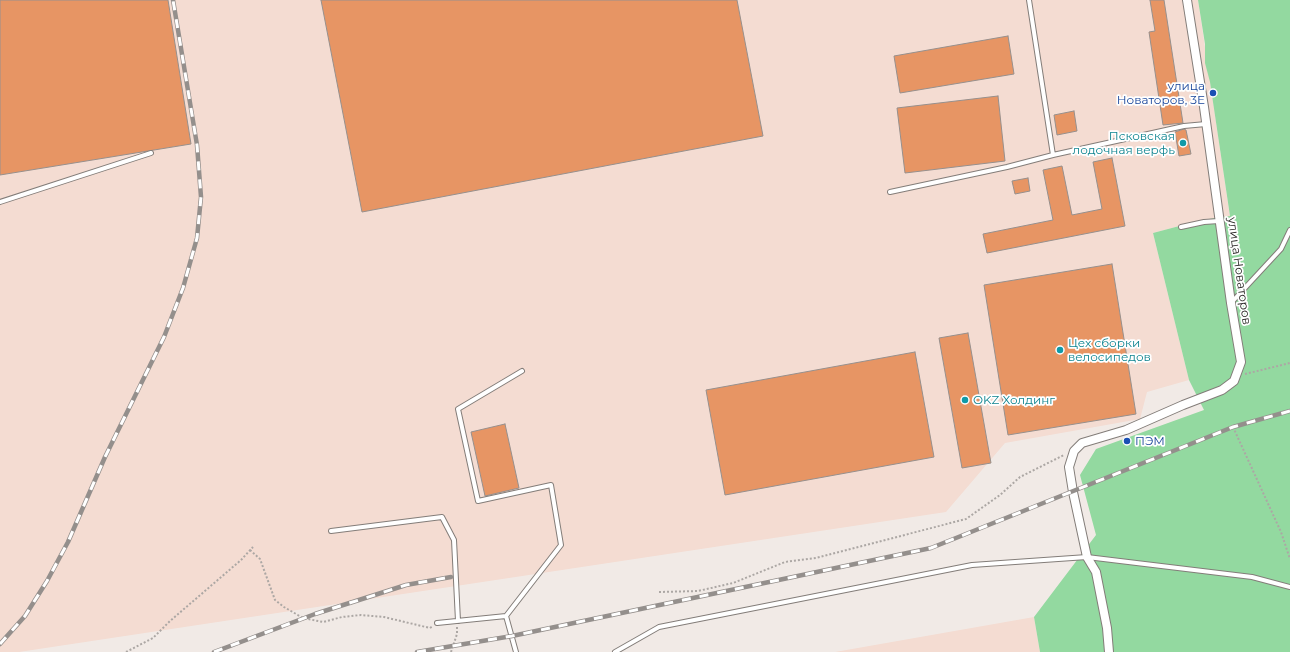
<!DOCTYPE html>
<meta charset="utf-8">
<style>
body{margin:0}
canvas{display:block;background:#f1eae6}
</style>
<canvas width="1290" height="652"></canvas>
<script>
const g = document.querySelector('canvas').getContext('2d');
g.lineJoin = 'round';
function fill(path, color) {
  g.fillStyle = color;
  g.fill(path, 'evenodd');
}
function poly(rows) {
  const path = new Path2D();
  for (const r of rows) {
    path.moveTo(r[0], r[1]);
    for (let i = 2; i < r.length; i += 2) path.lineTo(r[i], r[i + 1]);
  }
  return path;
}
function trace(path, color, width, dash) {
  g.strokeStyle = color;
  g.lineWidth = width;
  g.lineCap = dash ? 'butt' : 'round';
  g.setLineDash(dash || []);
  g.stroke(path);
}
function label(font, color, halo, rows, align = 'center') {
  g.font = font + ' Montserrat,sans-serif';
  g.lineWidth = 3.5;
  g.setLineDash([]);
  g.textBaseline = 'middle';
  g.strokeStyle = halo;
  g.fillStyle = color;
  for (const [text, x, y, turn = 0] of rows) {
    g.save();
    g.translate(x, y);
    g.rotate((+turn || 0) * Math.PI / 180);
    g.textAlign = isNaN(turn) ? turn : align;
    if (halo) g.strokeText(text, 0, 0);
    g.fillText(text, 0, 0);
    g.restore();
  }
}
const industrial = poly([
 [0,0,1198,0,1230,217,1202,220,1153,233,1189,380,1147,392,1140,419,1005,443,946,512,19,652,0,652],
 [1034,617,1040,652,835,652]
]);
const green = poly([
 [1198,0,1290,0,1290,652,1040,652,1034,617,1096,535,1080,475,1096,449,1204,410,1189,380,1153,233,1202,220,1230,216,1210,82,1205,63,1205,44]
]);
const building = poly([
 [0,0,168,0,191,144,0,175,0,0],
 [321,0,737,0,763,136,362,212,321,0],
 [1150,0,1164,0,1183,123,1163,125,1149,32,1155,31,1150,0],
 [1008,36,1014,74,900,93,894,56,1008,36],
 [998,96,1005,161,905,173,897,108,998,96],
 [1074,111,1077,131,1057,135,1054,115,1074,111],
 [1184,129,1186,130,1191,154,1179,156,1175,132,1184,129],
 [1112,158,1125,226,987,253,983,234,1053,220,1043,170,1062,166,1072,215,1102,209,1093,162,1112,158],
 [1028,178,1030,191,1015,194,1012,181,1028,178],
 [1112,264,1136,414,1008,435,984,285,1112,264],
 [968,333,991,463,962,468,939,338,968,333],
 [915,352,934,457,725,495,706,390,915,352],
 [505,424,519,488,485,496,471,432,505,424]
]);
const path = poly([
 [1245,374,1290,363],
 [1233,427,1281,532,1290,559],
 [250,550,260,559,275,600,284,607,303,618,323,622,342,617,361,615,384,617,430,628,433,626],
 [659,592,698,591,733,583,785,562,816,558,966,519,1000,495,1020,477,1064,455],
 [126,652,153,638,170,621,241,560,253,547],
 [451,652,457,634,457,626]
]);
const lane = poly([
 [1029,0,1053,155],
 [890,192,1007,167,1053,155,1184,126,1206,124],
 [0,202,151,153],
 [1181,227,1204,222,1219,221],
 [1231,303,1281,249,1290,230],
 [331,531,442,517,454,540,458,621],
 [506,616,561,545,551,485,478,501,458,409,522,371],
 [437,623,506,616,516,652],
 [615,652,659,627,972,565,1087,557,1252,577,1290,587]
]);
const street = poly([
 [1109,652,1107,628,1096,572,1087,557,1073,492,1069,467,1074,451,1082,443,1126,430,1183,405,1222,390,1234,381,1241,362,1231,303,1204,107,1187,0]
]);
const rail = poly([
 [0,644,25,616,47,581,68,542,105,457,164,337,183,288,197,238,201,197,197,145,173,0],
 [214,652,315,614,406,585,451,577],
 [417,652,512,636,931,548,1233,427,1290,411]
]);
const markers = [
 [1213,93,4,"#1a4fb4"],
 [1183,143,4,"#0f9aa8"],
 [1060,350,4,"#0f9aa8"],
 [965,400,4,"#0f9aa8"],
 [1127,441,4,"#1a4fb4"]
];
const transitNames = [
 ["улица",1205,86],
 ["Новаторов, 3Е",1205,100],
 ["ПЭМ",1135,441,"left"]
];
const cultureNames = [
 ["Псковская",1175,136,"right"],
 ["лодочная верфь",1175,150,"right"],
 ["Цех сборки",1068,343],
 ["велосипедов",1068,357],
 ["OKZ Холдинг",973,400]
];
const streetNames = [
 ["улица Новаторов",1239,271,82]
];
fill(industrial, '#f4dcd2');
fill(green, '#93d9a0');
fill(building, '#e79564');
trace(building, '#97908d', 1);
trace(lane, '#837d79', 6);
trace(street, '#837d79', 10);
trace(path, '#aca7a4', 2, [2, 2]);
trace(lane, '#fff', 4);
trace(street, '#fff', 8);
trace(rail, '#948f8c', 4.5);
trace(rail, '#fff', 3, [9]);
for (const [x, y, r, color] of markers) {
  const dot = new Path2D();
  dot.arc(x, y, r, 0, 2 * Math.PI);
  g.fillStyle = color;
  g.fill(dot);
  trace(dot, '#fff', 1.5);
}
label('12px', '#164399', '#fff', transitNames, 'right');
label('12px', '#0d838f', '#fff', cultureNames, 'left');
label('12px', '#272523', '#fff', streetNames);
</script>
